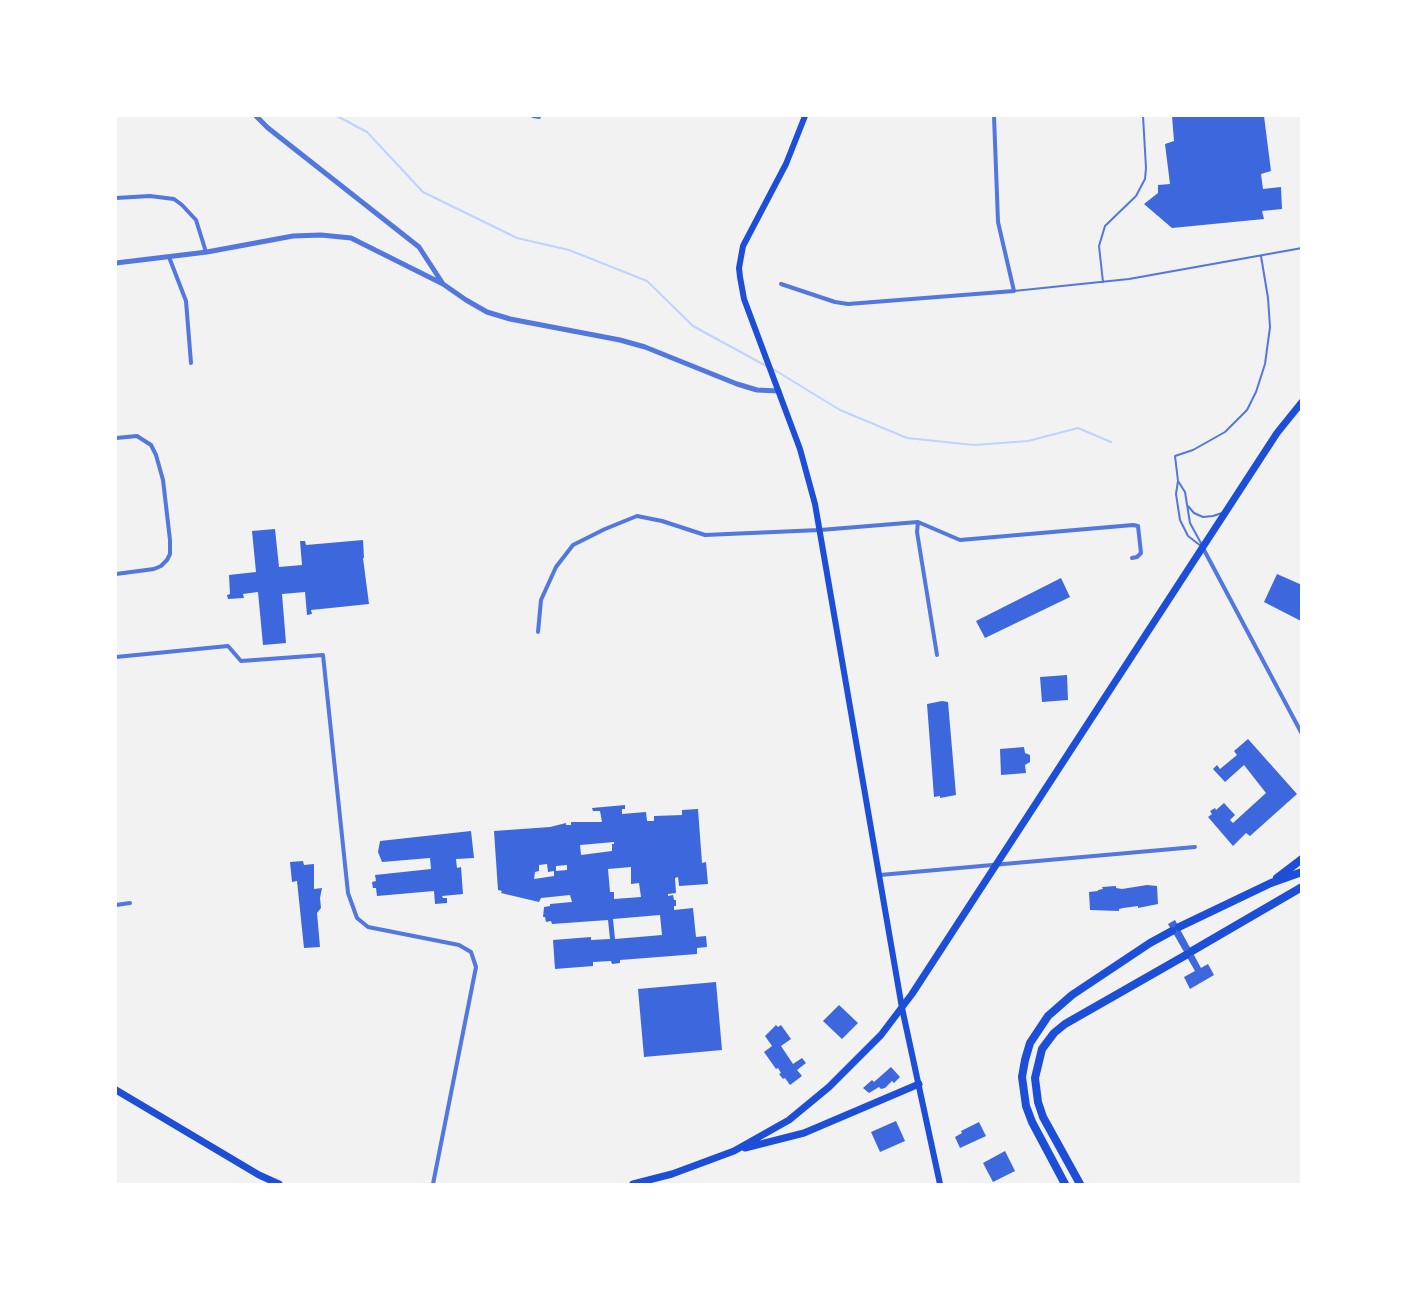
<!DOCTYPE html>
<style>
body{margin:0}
#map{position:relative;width:1417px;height:1300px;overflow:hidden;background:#f2f2f2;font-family:Georgia,serif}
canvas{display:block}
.frame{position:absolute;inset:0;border:117px solid #fff;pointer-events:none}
</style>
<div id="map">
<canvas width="1417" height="1300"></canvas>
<div class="frame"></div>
</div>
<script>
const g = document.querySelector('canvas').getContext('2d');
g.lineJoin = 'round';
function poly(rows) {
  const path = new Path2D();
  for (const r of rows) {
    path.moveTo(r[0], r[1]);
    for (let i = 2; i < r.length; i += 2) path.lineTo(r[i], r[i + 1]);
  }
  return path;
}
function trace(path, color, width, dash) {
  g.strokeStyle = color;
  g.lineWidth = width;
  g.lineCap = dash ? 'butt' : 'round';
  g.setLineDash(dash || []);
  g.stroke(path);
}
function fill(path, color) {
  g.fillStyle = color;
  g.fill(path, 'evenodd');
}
const stream = poly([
 [337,116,367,132,423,192,517,238,569,250,647,281,693,326,768,367],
 [773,369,840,410,907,438,974,445,1028,441,1078,428,1111,442]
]);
const building = poly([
 [1172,116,1264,116,1271,171,1261,174,1263,189,1281,187,1282,209,1262,211,1264,219,1172,228,1144,204,1158,193,1158,185,1170,184,1165,144,1174,141],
 [275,529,279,567,302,565,300,541,305,541,306,545,363,540,364,558,363,558,369,604,311,610,312,614,307,615,305,592,282,594,286,643,263,645,258,592,243,594,244,598,228,599,227,595,230,594,229,575,256,572,252,531],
 [1277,574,1302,585,1302,620,1299,620,1264,602],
 [1061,578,1070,597,985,638,976,621],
 [1067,675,1068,700,1042,702,1040,677],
 [942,701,948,702,956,795,940,798,940,796,934,797,927,704],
 [1248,739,1297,794,1250,836,1246,833,1233,846,1208,817,1212,814,1210,811,1215,808,1216,810,1224,803,1235,815,1230,820,1233,823,1266,793,1244,765,1225,782,1213,769,1217,765,1220,769,1237,755,1234,751],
 [1024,747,1025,753,1030,755,1030,762,1025,765,1026,773,1001,775,1000,749],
 [625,805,625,809,622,809,622,814,646,812,647,821,654,821,654,816,682,815,682,810,698,809,702,863,706,862,708,884,679,886,678,877,675,878,676,893,668,894,668,896,673,895,674,900,676,900,676,906,674,906,674,910,693,908,696,937,706,936,707,947,697,948,697,954,620,960,620,963,612,964,611,961,593,962,593,966,555,969,553,940,591,937,591,940,610,939,608,920,552,924,551,921,546,922,545,917,543,917,544,907,550,906,550,904,572,902,570,895,541,898,539,902,501,893,502,891,498,890,494,831,550,827,566,823,566,825,571,825,571,822,602,822,600,811,593,811,592,808],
 [614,842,614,844,612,844,612,851,581,855,580,845],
 [547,864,548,872,554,871,554,876,534,879,535,872,539,871,539,865],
 [567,865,567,870,556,871,556,866],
 [631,867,631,884,639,883,641,897,614,899,614,892,610,892,608,869],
 [660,915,662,935,615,939,613,919],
 [471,831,474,858,456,859,457,868,461,867,463,894,442,896,443,898,447,898,447,903,435,904,434,891,377,896,376,888,373,888,372,882,376,881,375,875,431,869,430,858,382,862,378,852,380,841],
 [303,861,304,865,314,864,314,889,322,888,320,898,321,908,317,913,320,947,304,948,297,881,292,882,290,862],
 [1147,885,1157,886,1158,904,1138,908,1138,906,1123,908,1119,909,1119,911,1090,910,1089,892,1098,891,1098,890,1103,889,1102,887,1116,886,1116,888,1122,889],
 [1175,920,1201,968,1208,964,1214,975,1190,989,1184,977,1195,971,1168,924],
 [716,982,722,1050,644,1057,638,989],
 [839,1005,858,1023,842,1039,823,1021],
 [776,1025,778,1027,781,1025,791,1039,781,1046,793,1064,802,1058,806,1063,797,1070,802,1076,790,1085,785,1078,783,1079,779,1074,781,1073,778,1068,776,1069,764,1052,772,1046,765,1036],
 [891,1067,900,1077,894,1083,892,1081,885,1088,881,1089,879,1087,869,1093,863,1088,872,1080,874,1082],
 [896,1121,905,1141,880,1152,871,1132],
 [979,1122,986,1136,960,1148,955,1137,962,1133,961,1131],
 [1005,1151,1015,1171,993,1182,983,1163]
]);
const service = poly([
 [1103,282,1099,246,1105,226,1136,196,1145,179,1146,168,1143,116],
 [1014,291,1129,279,1302,248],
 [1178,481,1185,492,1190,523,1202,545],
 [1188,506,1194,513,1203,517,1213,516,1222,513],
 [1201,546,1188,536,1180,520,1176,494,1178,481,1175,456,1193,450,1225,432,1247,410,1256,392,1265,364,1270,327,1268,298,1261,256]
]);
const minor = poly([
 [533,116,539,117],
 [116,198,150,196,174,199,182,205,196,220,206,252],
 [169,257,186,301,191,363],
 [781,284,835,302,848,304,1014,291,998,222,994,116],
 [116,438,137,436,151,445,156,455,163,480,170,540,170,554,167,560,161,566,154,569,116,574],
 [918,522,917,532,937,655],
 [1203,548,1302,734],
 [538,632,541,600,556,567,573,545,605,529,637,516,662,521,705,535,820,530,918,522,960,540,1133,525,1138,526,1141,553,1137,557,1132,558],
 [116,657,228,646,241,661,323,655,348,893,357,918,368,927,459,945,471,952,476,967,433,1184],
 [880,875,1195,847],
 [116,905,130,903]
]);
const tertiary = poly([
 [256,116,268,128,419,247,443,284,466,300,487,312,510,319,620,340,645,347,737,384,757,390,779,391],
 [116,263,207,252,293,236,321,235,351,238,443,284]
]);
const secondary = poly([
 [805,116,786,164,743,246,739,268,740,277,744,299,800,449,815,504,902,1008,940,1184]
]);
const primary = poly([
 [116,1090,259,1175,279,1184],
 [745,1148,804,1133,919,1084],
 [633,1184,672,1174,734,1151,789,1120,829,1087,881,1035,912,994,1277,433,1302,402]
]);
const motorway = poly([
 [1277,878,1302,859],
 [1179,927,1271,883,1302,872],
 [1192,951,1302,887],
 [1065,1184,1032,1122,1026,1106,1022,1077,1025,1060,1030,1043,1048,1016,1072,995,1150,943,1172,931],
 [1080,1184,1043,1117,1038,1102,1035,1078,1042,1049,1054,1033,1065,1024,1186,955]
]);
trace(stream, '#bfd3fe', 2);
fill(building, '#3d67dc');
trace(service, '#5277de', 2);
trace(minor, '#5277de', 4);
trace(tertiary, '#5277de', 5);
trace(secondary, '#1d4ed8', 6);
trace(primary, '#1d4ed8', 7);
trace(motorway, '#1d4ed8', 8);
</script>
